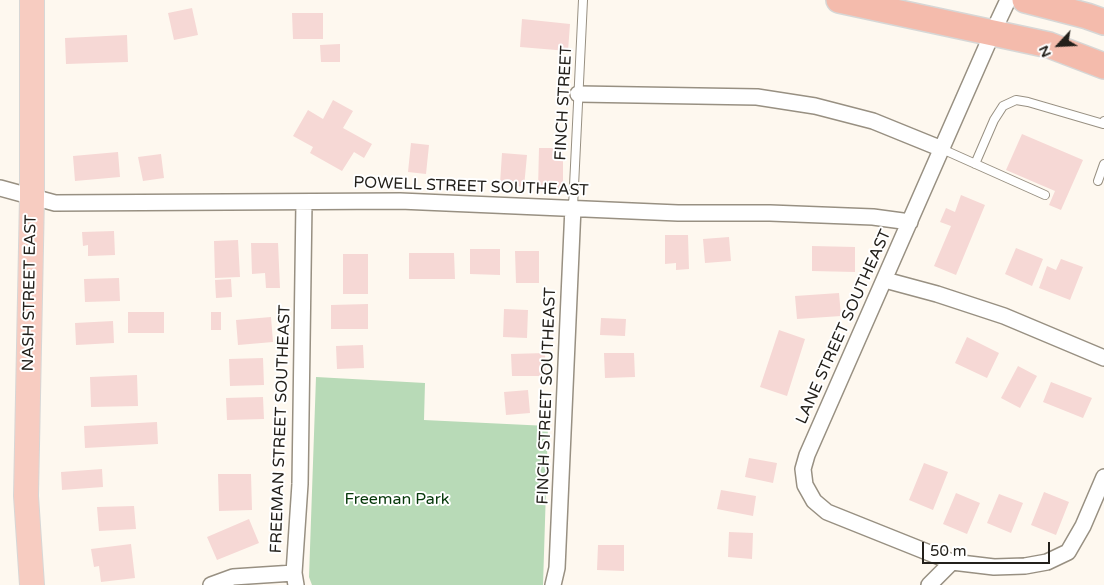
<!DOCTYPE html>
<style>
body{margin:0}
#map{position:relative;width:1104px;height:585px;overflow:hidden;background:#fef8ef;font-family:"Varela Round",sans-serif}
canvas{display:block}
.north{position:absolute;left:1034px;top:20px;width:50px;height:50px;-webkit-text-stroke:4px #fff;paint-order:stroke;rotate:245deg;font-size:14px;font-weight:700;line-height:20px;text-align:center;color:#23201b}
.north::after{content:'';display:block;margin:auto;width:18px;height:22px;background:#23201b;clip-path:polygon(50% 0,100% 100%,50% 72%,0 100%)}
.scale{position:absolute;left:922px;top:542px;width:128px;height:22px;box-sizing:border-box;border:2px solid #23201b;border-top:0;padding-left:6px;font-size:15px;line-height:18px;white-space:nowrap;color:#23201b;-webkit-text-stroke:4px #fff;paint-order:stroke}
</style>
<div id="map">
<canvas width="1104" height="585"></canvas>
<div class="north">N</div>
<div class="scale">50 m</div>
</div>
<script>
const g = document.querySelector('canvas').getContext('2d');
g.lineJoin = 'round';
function fill(path, color) {
  g.fillStyle = color;
  g.fill(path, 'evenodd');
}
function poly(rows) {
  const path = new Path2D();
  for (const r of rows) {
    path.moveTo(r[0], r[1]);
    for (let i = 2; i < r.length; i += 2) path.lineTo(r[i], r[i + 1]);
  }
  return path;
}
function trace(path, color, width, dash) {
  g.strokeStyle = color;
  g.lineWidth = width;
  g.lineCap = dash ? 'butt' : 'round';
  g.setLineDash(dash || []);
  g.stroke(path);
}
function label(font, color, halo, rows, align = 'center') {
  g.font = font + ' "Varela Round",sans-serif';
  g.lineWidth = 4;
  g.setLineDash([]);
  g.textBaseline = 'middle';
  g.strokeStyle = halo;
  g.fillStyle = color;
  for (const [text, x, y, turn = 0] of rows) {
    g.save();
    g.translate(x, y);
    g.rotate((+turn || 0) * Math.PI / 180);
    g.textAlign = isNaN(turn) ? turn : align;
    if (halo) g.strokeText(text, 0, 0);
    g.fillText(text, 0, 0);
    g.restore();
  }
}
const green = poly([
 [316,377,425,383,424,420,548,426,543,585,312,585,309,577]
]);
const building = poly([
 [192,8,198,35,174,40,168,13],
 [292,13,323,13,323,39,293,39],
 [522,19,570,24,568,51,520,47],
 [127,35,128,62,66,64,65,38],
 [340,44,340,62,321,62,320,45],
 [333,100,353,111,343,128,372,144,364,158,354,152,342,171,310,153,313,147,293,136,308,110,323,119],
 [1022,134,1083,160,1061,210,1049,205,1055,191,1006,170],
 [411,143,429,145,426,174,408,172],
 [539,148,563,148,563,189,538,189],
 [118,152,120,177,75,181,73,156],
 [502,153,527,155,524,187,500,184],
 [161,154,164,178,143,181,138,157],
 [961,195,985,205,956,275,934,266,951,226,940,222,946,208,955,212],
 [114,231,115,255,88,256,88,245,83,246,82,232],
 [665,235,688,235,689,269,676,270,676,263,665,264],
 [729,237,731,261,705,263,703,239],
 [238,240,240,277,215,278,214,241],
 [251,243,278,243,280,288,266,288,265,273,252,274],
 [812,246,855,247,855,272,812,271],
 [1016,248,1043,259,1032,286,1005,274],
 [470,249,500,249,500,275,470,274],
 [515,251,539,251,539,283,516,283],
 [409,253,454,253,455,279,409,279],
 [343,254,368,254,368,294,343,294],
 [1061,259,1083,267,1070,300,1039,288,1047,266,1056,270],
 [119,278,120,301,85,302,84,279],
 [231,279,232,297,216,298,215,280],
 [839,293,841,316,797,319,795,296],
 [368,304,368,329,331,329,331,305],
 [504,309,528,310,527,338,503,337],
 [128,312,164,312,164,333,128,333],
 [211,312,221,312,221,330,211,330],
 [271,317,273,342,238,345,236,320],
 [601,318,626,319,625,336,600,335],
 [113,321,114,343,76,345,75,323],
 [779,330,805,339,787,396,760,387],
 [967,337,999,353,987,378,955,363],
 [363,345,364,368,337,369,336,346],
 [545,353,546,376,512,376,511,354],
 [604,353,634,353,635,377,605,378],
 [263,358,264,385,230,386,229,359],
 [1018,366,1037,376,1020,408,1001,398],
 [137,375,138,406,91,407,90,377],
 [1051,382,1092,398,1083,418,1043,402],
 [528,390,530,413,506,415,504,392],
 [263,397,264,419,227,420,226,398],
 [157,422,158,444,85,448,84,426],
 [749,458,777,463,773,483,745,477],
 [924,463,948,472,933,510,909,500],
 [102,469,103,487,62,490,61,472],
 [218,474,251,474,252,510,219,511],
 [721,490,756,496,753,516,717,509],
 [1044,492,1069,502,1056,535,1031,525],
 [956,493,980,503,967,534,943,524],
 [999,494,1023,503,1011,533,987,523],
 [134,506,136,529,99,531,97,507],
 [249,519,259,543,217,560,207,537],
 [729,532,753,533,752,559,728,557],
 [131,544,135,578,101,582,99,566,94,567,91,549],
 [598,545,624,545,624,571,597,570]
]);
const service = poly([
 [942,149,1045,195],
 [975,164,994,120,1003,106,1016,100,1028,102,1103,124,1104,121],
 [1098,181,1104,164],
 [573,207,583,0]
]);
const minor = poly([
 [1008,0,992,34,807,455,803,469,805,485,814,501,827,512,952,562,994,567,1025,566,1047,562,1068,552,1083,526,1104,477],
 [578,94,757,97,815,106,873,121,942,149],
 [0,188,55,203,400,201,678,213,770,213,873,217,910,222],
 [885,280,937,294,1004,316,1104,358],
 [211,585,233,577,294,573],
 [296,585,294,573,300,484,304,202],
 [553,585,557,568,573,207],
 [929,585,952,562]
]);
const primary = poly([
 [32,0,32,197,26,496,32,585]
]);
const trunk = poly([
 [839,0,1049,45,1104,66],
 [1025,0,1087,16,1104,22]
]);
const streetNames = [
 ["FINCH STREET",564,103,-87],
 ["POWELL STREET SOUTHEAST",471,187,2],
 ["NASH STREET EAST",30,293,-89],
 ["LANE STREET SOUTHEAST",844,327,-66],
 ["FINCH STREET SOUTHEAST",547,396,-88],
 ["FREEMAN STREET SOUTHEAST",281,429,-88]
];
const parkNames = [
 ["Freeman Park",397,500]
];
fill(green, '#b8dab7');
fill(building, '#f6d8d5');
trace(service, '#989082', 10);
trace(minor, '#989082', 18);
trace(primary, '#d7d7d6', 26);
trace(trunk, '#d7d7d6', 28);
trace(service, '#fff', 8);
trace(minor, '#fff', 15);
trace(primary, '#f7ccc1', 24);
trace(trunk, '#f4bbac', 25);
label('16px', '#23201b', '#fff', streetNames);
label('16px', '#06380a', '#fff', parkNames);
</script>
